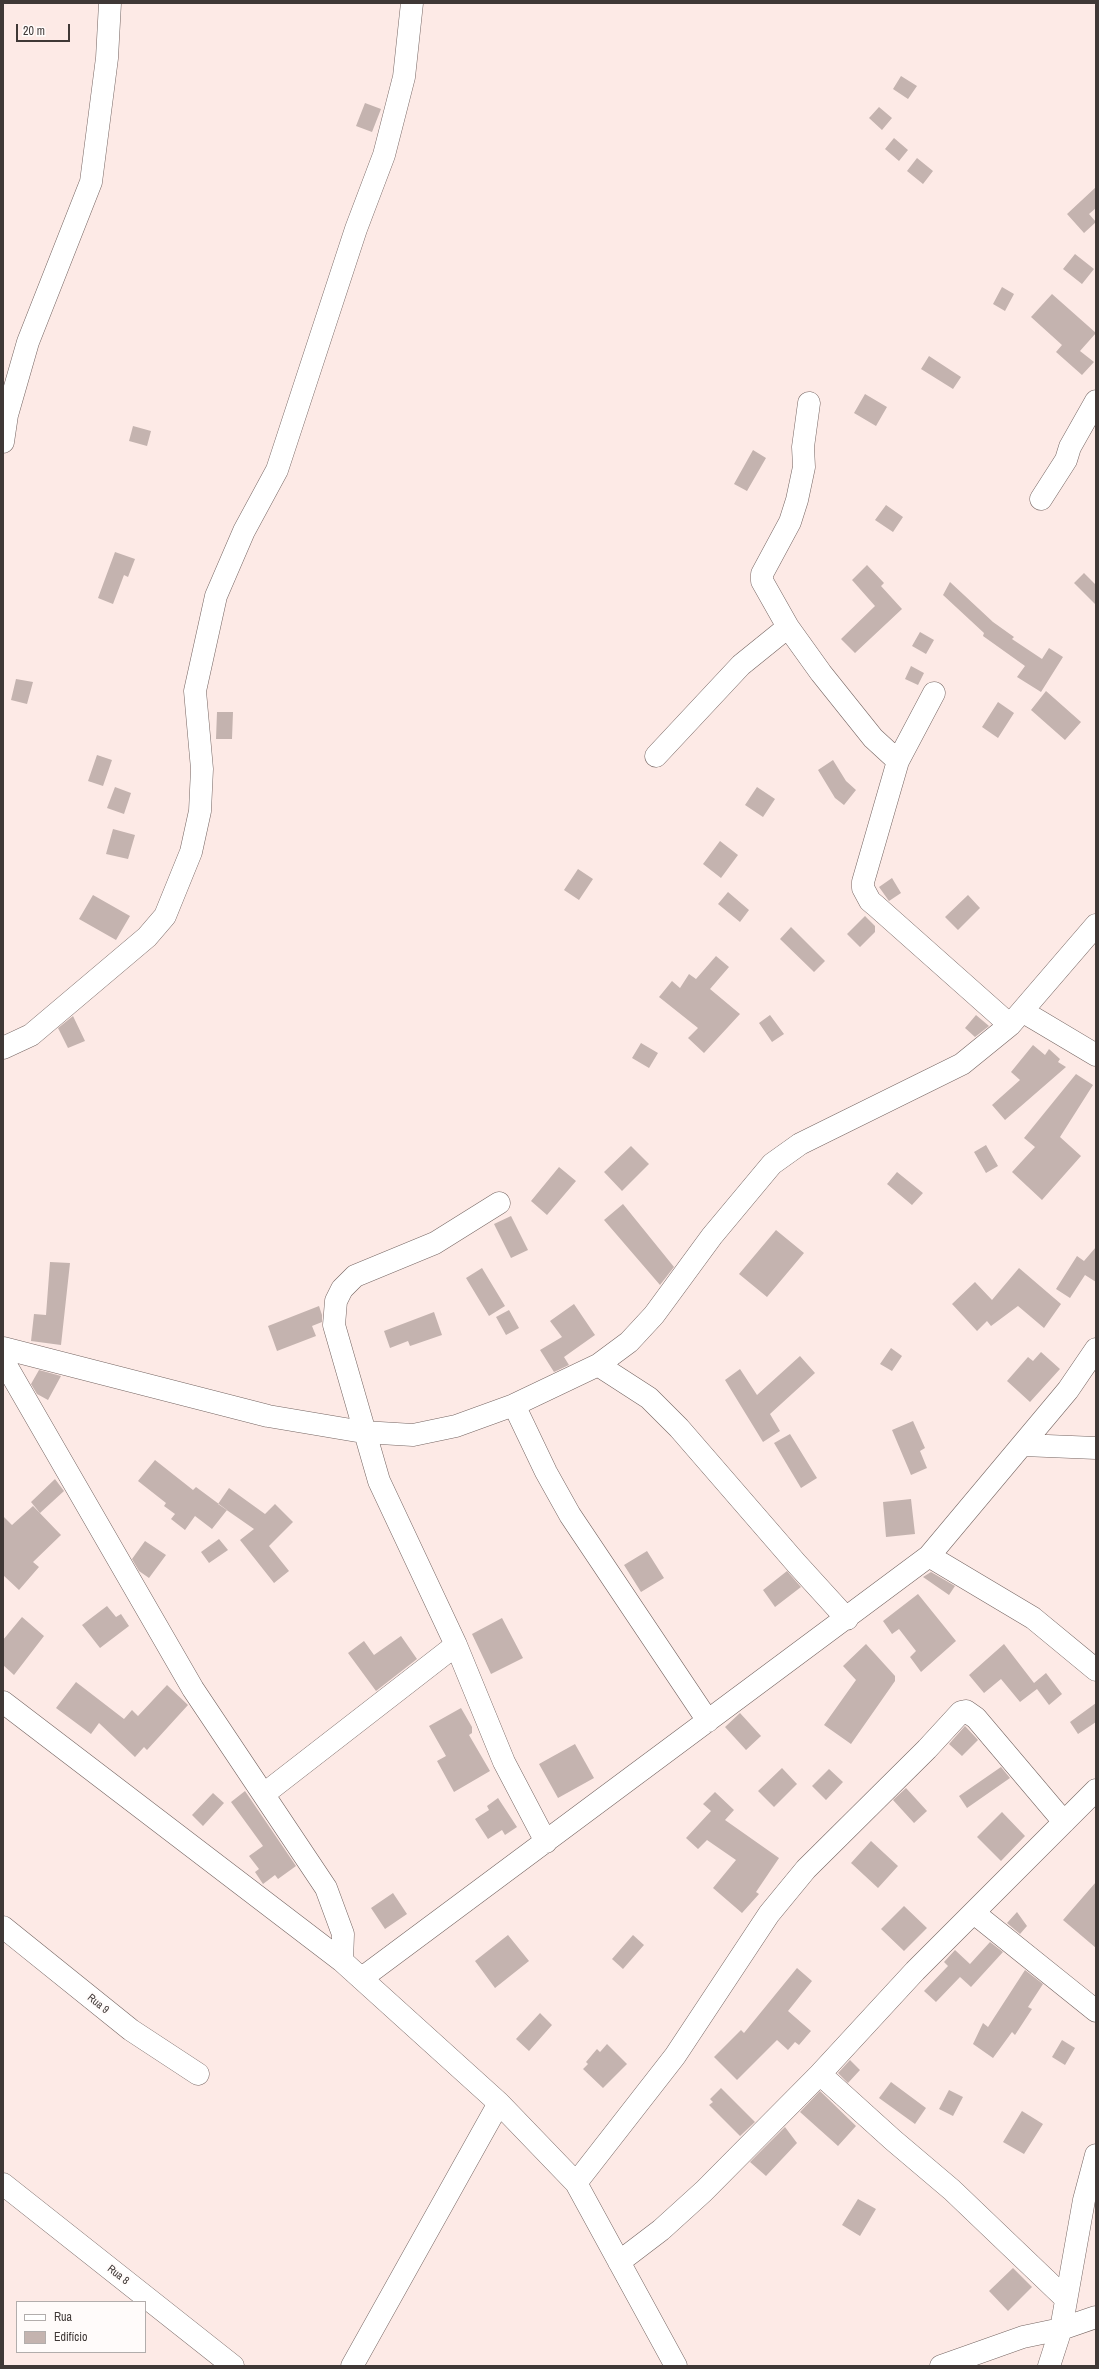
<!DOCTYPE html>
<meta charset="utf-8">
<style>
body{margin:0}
#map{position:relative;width:1099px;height:2369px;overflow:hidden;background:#fdeae6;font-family:"Archivo Narrow",sans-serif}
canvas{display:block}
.frame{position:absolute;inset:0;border:4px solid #3f3836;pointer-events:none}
.legend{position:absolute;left:16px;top:2301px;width:130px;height:52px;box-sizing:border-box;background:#fffbfa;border:1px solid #b2adac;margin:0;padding:5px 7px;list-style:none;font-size:12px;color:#3f3836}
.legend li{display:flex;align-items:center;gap:8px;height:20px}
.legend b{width:20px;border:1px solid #b2adac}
.scale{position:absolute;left:16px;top:24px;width:54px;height:18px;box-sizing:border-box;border:2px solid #3f3836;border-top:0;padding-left:5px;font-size:12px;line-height:14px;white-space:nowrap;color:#3f3836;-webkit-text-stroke:3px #fffbfa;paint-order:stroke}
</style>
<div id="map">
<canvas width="1099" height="2369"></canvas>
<div class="frame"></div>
<ul class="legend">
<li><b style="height:5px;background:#fff"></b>Rua</li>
<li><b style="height:11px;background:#c4b3af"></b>Edifício</li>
</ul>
<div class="scale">20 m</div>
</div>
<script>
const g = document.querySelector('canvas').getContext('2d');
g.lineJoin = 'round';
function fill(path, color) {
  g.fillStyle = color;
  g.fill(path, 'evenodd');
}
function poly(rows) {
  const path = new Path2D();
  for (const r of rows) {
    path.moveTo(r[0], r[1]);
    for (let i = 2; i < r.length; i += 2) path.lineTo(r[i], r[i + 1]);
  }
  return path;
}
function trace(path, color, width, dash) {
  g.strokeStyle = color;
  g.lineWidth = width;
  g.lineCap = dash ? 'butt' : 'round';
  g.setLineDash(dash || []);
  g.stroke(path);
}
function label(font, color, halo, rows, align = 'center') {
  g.font = font + ' "Archivo Narrow",sans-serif';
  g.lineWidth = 3.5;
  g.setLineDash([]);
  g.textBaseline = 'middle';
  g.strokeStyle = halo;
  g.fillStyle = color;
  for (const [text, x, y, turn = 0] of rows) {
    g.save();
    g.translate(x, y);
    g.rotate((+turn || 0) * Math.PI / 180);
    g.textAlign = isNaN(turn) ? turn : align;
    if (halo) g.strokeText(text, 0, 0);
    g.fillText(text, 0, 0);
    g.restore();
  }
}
const building = poly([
 [901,76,917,86,908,99,893,89],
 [365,103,381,109,372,132,356,126],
 [879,107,892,118,882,130,869,118],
 [894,138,908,150,899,161,885,149],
 [917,158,933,171,923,184,907,171],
 [1096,187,1096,208,1089,214,1096,222,1084,233,1067,214],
 [1075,254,1094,269,1082,284,1063,269],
 [1002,287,1014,294,1005,311,993,304],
 [1052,294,1096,333,1080,351,1094,362,1082,375,1056,352,1062,345,1031,317],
 [929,356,961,377,953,389,921,369],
 [865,394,887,407,876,426,854,413],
 [133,426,151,431,147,446,129,441],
 [753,450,766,458,747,491,734,484],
 [886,505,903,517,893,532,875,520],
 [115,552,135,559,128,577,124,575,113,604,98,598],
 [867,565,884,583,881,586,902,609,855,653,841,639,875,606,852,580],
 [1084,573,1096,585,1096,605,1074,583],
 [950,582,993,622,1014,637,1012,639,1042,659,1049,648,1063,657,1041,692,1017,677,1025,666,983,636,984,633,943,595],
 [920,632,934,640,926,654,912,646],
 [911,666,924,673,918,685,905,679],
 [16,679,33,682,27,704,11,700],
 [1046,691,1081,722,1065,740,1031,710],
 [998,702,1014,713,998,738,982,727],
 [217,712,233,712,232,739,216,739],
 [97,755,112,760,103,786,88,781],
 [833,760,846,781,856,790,844,805,835,798,818,770],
 [115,787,131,793,124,814,107,808],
 [757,787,775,799,763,817,745,805],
 [113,829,135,835,128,859,106,854],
 [720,841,738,855,721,878,703,864],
 [578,869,593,879,579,900,564,890],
 [892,878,901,893,889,901,879,887],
 [728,892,749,910,740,922,718,904],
 [93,895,130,916,116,940,79,919],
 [968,895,980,908,958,930,945,917],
 [865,916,875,926,875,932,860,947,847,934],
 [791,927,825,961,814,972,780,939],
 [716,956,729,967,710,989,740,1014,704,1053,688,1038,698,1028,659,997,672,981,680,988,689,974,696,979],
 [770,1015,784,1034,772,1042,759,1023],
 [976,1015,989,1026,975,1037,965,1028],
 [73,1016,85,1041,68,1048,58,1028],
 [641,1043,658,1053,649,1068,632,1058],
 [1033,1045,1045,1055,1049,1049,1060,1059,1058,1062,1066,1067,1005,1120,992,1105,1020,1080,1011,1072],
 [1076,1074,1093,1085,1060,1137,1081,1156,1042,1200,1012,1172,1035,1147,1024,1138],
 [986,1145,998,1166,986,1173,974,1152],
 [631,1146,649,1164,622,1191,604,1172],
 [559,1167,576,1181,547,1215,531,1201],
 [897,1172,923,1193,912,1205,887,1184],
 [623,1204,674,1267,660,1285,604,1220],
 [511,1216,528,1250,511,1258,494,1224],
 [776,1230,804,1253,767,1297,739,1274],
 [1096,1247,1096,1282,1085,1275,1070,1298,1056,1289,1077,1256,1084,1261],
 [50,1262,70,1263,61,1345,31,1341,34,1314,46,1315],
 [482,1268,505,1306,489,1316,466,1278],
 [1019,1268,1061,1304,1044,1328,1018,1306,991,1326,987,1321,977,1331,952,1304,975,1282,992,1300],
 [574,1304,595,1335,564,1357,569,1365,554,1372,540,1350,562,1337,550,1321],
 [319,1306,322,1315,322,1322,312,1326,316,1336,277,1351,268,1326],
 [509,1310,519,1328,506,1335,496,1317],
 [434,1312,442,1335,410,1346,408,1341,390,1348,384,1331],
 [891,1348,902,1356,892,1371,880,1364],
 [1041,1352,1060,1369,1030,1402,1007,1381,1028,1357,1033,1361],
 [800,1356,815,1373,770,1414,780,1431,763,1442,725,1380,740,1369,757,1395],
 [39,1370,61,1376,48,1400,37,1394,31,1384],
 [913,1421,925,1448,920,1451,927,1468,911,1475,892,1430],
 [790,1434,817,1478,801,1488,774,1443],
 [155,1460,193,1490,196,1487,227,1510,212,1529,195,1516,185,1530,171,1519,175,1514,164,1506,166,1503,138,1481],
 [55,1479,64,1491,40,1513,31,1502],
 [229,1488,265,1514,275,1504,293,1522,269,1546,289,1571,274,1583,240,1540,254,1529,218,1504],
 [911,1499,915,1534,886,1537,883,1502],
 [33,1506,61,1535,33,1562,39,1567,19,1590,3,1575,3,1516,12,1525],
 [219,1539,228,1550,209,1563,201,1552],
 [145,1541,166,1555,149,1578,139,1571,132,1559],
 [647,1551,664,1578,641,1592,624,1565],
 [787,1571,801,1587,775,1607,763,1590],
 [931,1572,955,1586,949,1595,923,1577],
 [918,1594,956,1641,921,1672,910,1657,916,1651,899,1629,892,1634,883,1621],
 [107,1606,116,1617,121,1614,129,1626,100,1648,82,1625],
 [22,1617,44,1636,14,1675,3,1665,3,1640],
 [502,1618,523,1658,491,1674,472,1634],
 [401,1636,417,1659,376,1691,348,1653,364,1641,374,1655],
 [866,1644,895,1676,895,1681,851,1744,824,1725,856,1680,843,1666],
 [1004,1644,1034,1683,1046,1673,1062,1694,1049,1705,1037,1689,1020,1702,1001,1679,984,1693,969,1675],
 [76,1682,124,1719,132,1710,138,1716,167,1685,188,1705,147,1750,144,1747,135,1757,99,1723,91,1734,56,1708],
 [1096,1703,1096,1722,1078,1734,1070,1722],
 [461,1708,472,1727,472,1733,469,1735,490,1771,454,1792,437,1761,446,1756,429,1726],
 [740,1713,761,1736,746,1750,725,1727],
 [965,1726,978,1740,962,1756,949,1744],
 [575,1744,594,1778,558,1798,539,1764],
 [1001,1767,1010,1778,967,1808,959,1796],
 [782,1768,797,1784,774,1807,758,1791],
 [829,1769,843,1782,826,1800,812,1786],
 [906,1788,927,1811,914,1823,893,1800],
 [245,1791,296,1866,278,1879,275,1875,263,1884,255,1872,259,1869,249,1856,263,1846,231,1802],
 [715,1792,734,1810,725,1820,779,1858,756,1892,759,1894,742,1913,713,1888,736,1860,707,1840,698,1849,686,1838,711,1811,703,1804],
 [213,1793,224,1803,203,1826,192,1815],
 [498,1798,517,1827,505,1835,502,1830,488,1839,475,1819,489,1810,487,1806],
 [1002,1812,1025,1836,1001,1861,977,1837],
 [871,1841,898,1866,878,1888,851,1863],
 [1096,1882,1096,1948,1063,1920],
 [393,1893,407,1914,385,1929,371,1908],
 [904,1906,927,1928,904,1951,881,1929],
 [1017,1912,1027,1926,1020,1934,1007,1923],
 [508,1935,529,1961,495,1988,475,1961],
 [633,1935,644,1945,623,1969,612,1959],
 [990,1942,1003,1952,971,1987,960,1977,936,2002,924,1991,948,1966,944,1962,955,1950,970,1964],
 [797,1968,812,1981,788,2011,811,2031,799,2045,795,2042,788,2050,777,2040,737,2080,714,2057,741,2030,744,2033],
 [1025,1970,1043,1984,1028,2007,1032,2009,1015,2035,1012,2032,993,2058,973,2044,983,2023,988,2027],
 [540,2013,552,2025,529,2051,516,2039],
 [1062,2040,1075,2048,1065,2065,1052,2057],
 [607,2044,627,2064,603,2088,583,2069,588,2064,586,2062,597,2049,600,2052],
 [850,2060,860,2070,848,2083,838,2073],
 [891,2082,926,2108,915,2124,879,2098],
 [721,2088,755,2122,740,2136,709,2105,713,2102,710,2099],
 [949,2090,963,2097,953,2116,939,2109],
 [820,2091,856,2126,838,2146,800,2112],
 [1022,2111,1043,2124,1024,2154,1003,2142],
 [785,2127,797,2143,766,2176,750,2162],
 [858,2199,876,2209,860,2236,842,2225],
 [1013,2268,1032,2287,1008,2311,989,2291]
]);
const minor = poly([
 [809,403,803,447,804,467,797,500,790,522,762,574,762,581,788,627,821,673,873,738,898,761],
 [3,442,7,415,28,342,91,182,107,58,110,3],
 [1041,499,1066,460,1070,447,1096,401],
 [934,693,898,761,863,882,863,888,870,901,876,906,1010,1025],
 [656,756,741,665,788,627],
 [1022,1011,1096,1055],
 [3,1048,31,1035,147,937,165,916,191,852,200,811,202,769,195,691,216,596,244,531,277,470,356,229,384,155,404,77,412,3],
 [499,1203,435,1243,355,1276,342,1289,336,1301,334,1325,379,1481,456,1645,504,1762,546,1842],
 [3,1348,268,1416,363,1432,413,1435,456,1426,514,1405,598,1365,629,1342,654,1315,712,1236,772,1164,800,1144,962,1064,1010,1025,1096,925],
 [3,1360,193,1689,326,1888,343,1934,342,1961],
 [598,1365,649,1398,679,1428,796,1563,847,1619],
 [514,1405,546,1472,570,1515,708,1721],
 [1023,1445,1096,1448],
 [929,1556,1033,1618,1096,1670],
 [3,1702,342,1961,499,2103,576,2183,676,2366],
 [264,1794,456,1645],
 [974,1913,1096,2011],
 [3,1927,131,2030,198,2074],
 [362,1978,929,1556,1068,1390,1096,1349],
 [820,2074,893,2140,952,2190,1066,2299],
 [576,2183,675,2056,769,1914,806,1869,927,1749,961,1712,966,1711,976,1718,1064,1822],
 [3,2184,233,2366],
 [619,2262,661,2230,704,2191,820,2074,915,1971,1096,1790],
 [352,2366,499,2103],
 [941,2366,1023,2337,1061,2329,1096,2317],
 [1049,2366,1061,2329,1084,2200,1096,2155]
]);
const streetNames = [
 ["Rua 9",98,2004,39],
 ["Rua 8",118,2275,38]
];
fill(building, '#c4b3af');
trace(minor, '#756562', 23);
trace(minor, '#fff', 22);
label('11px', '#3f3836', '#fffbfa', streetNames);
</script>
